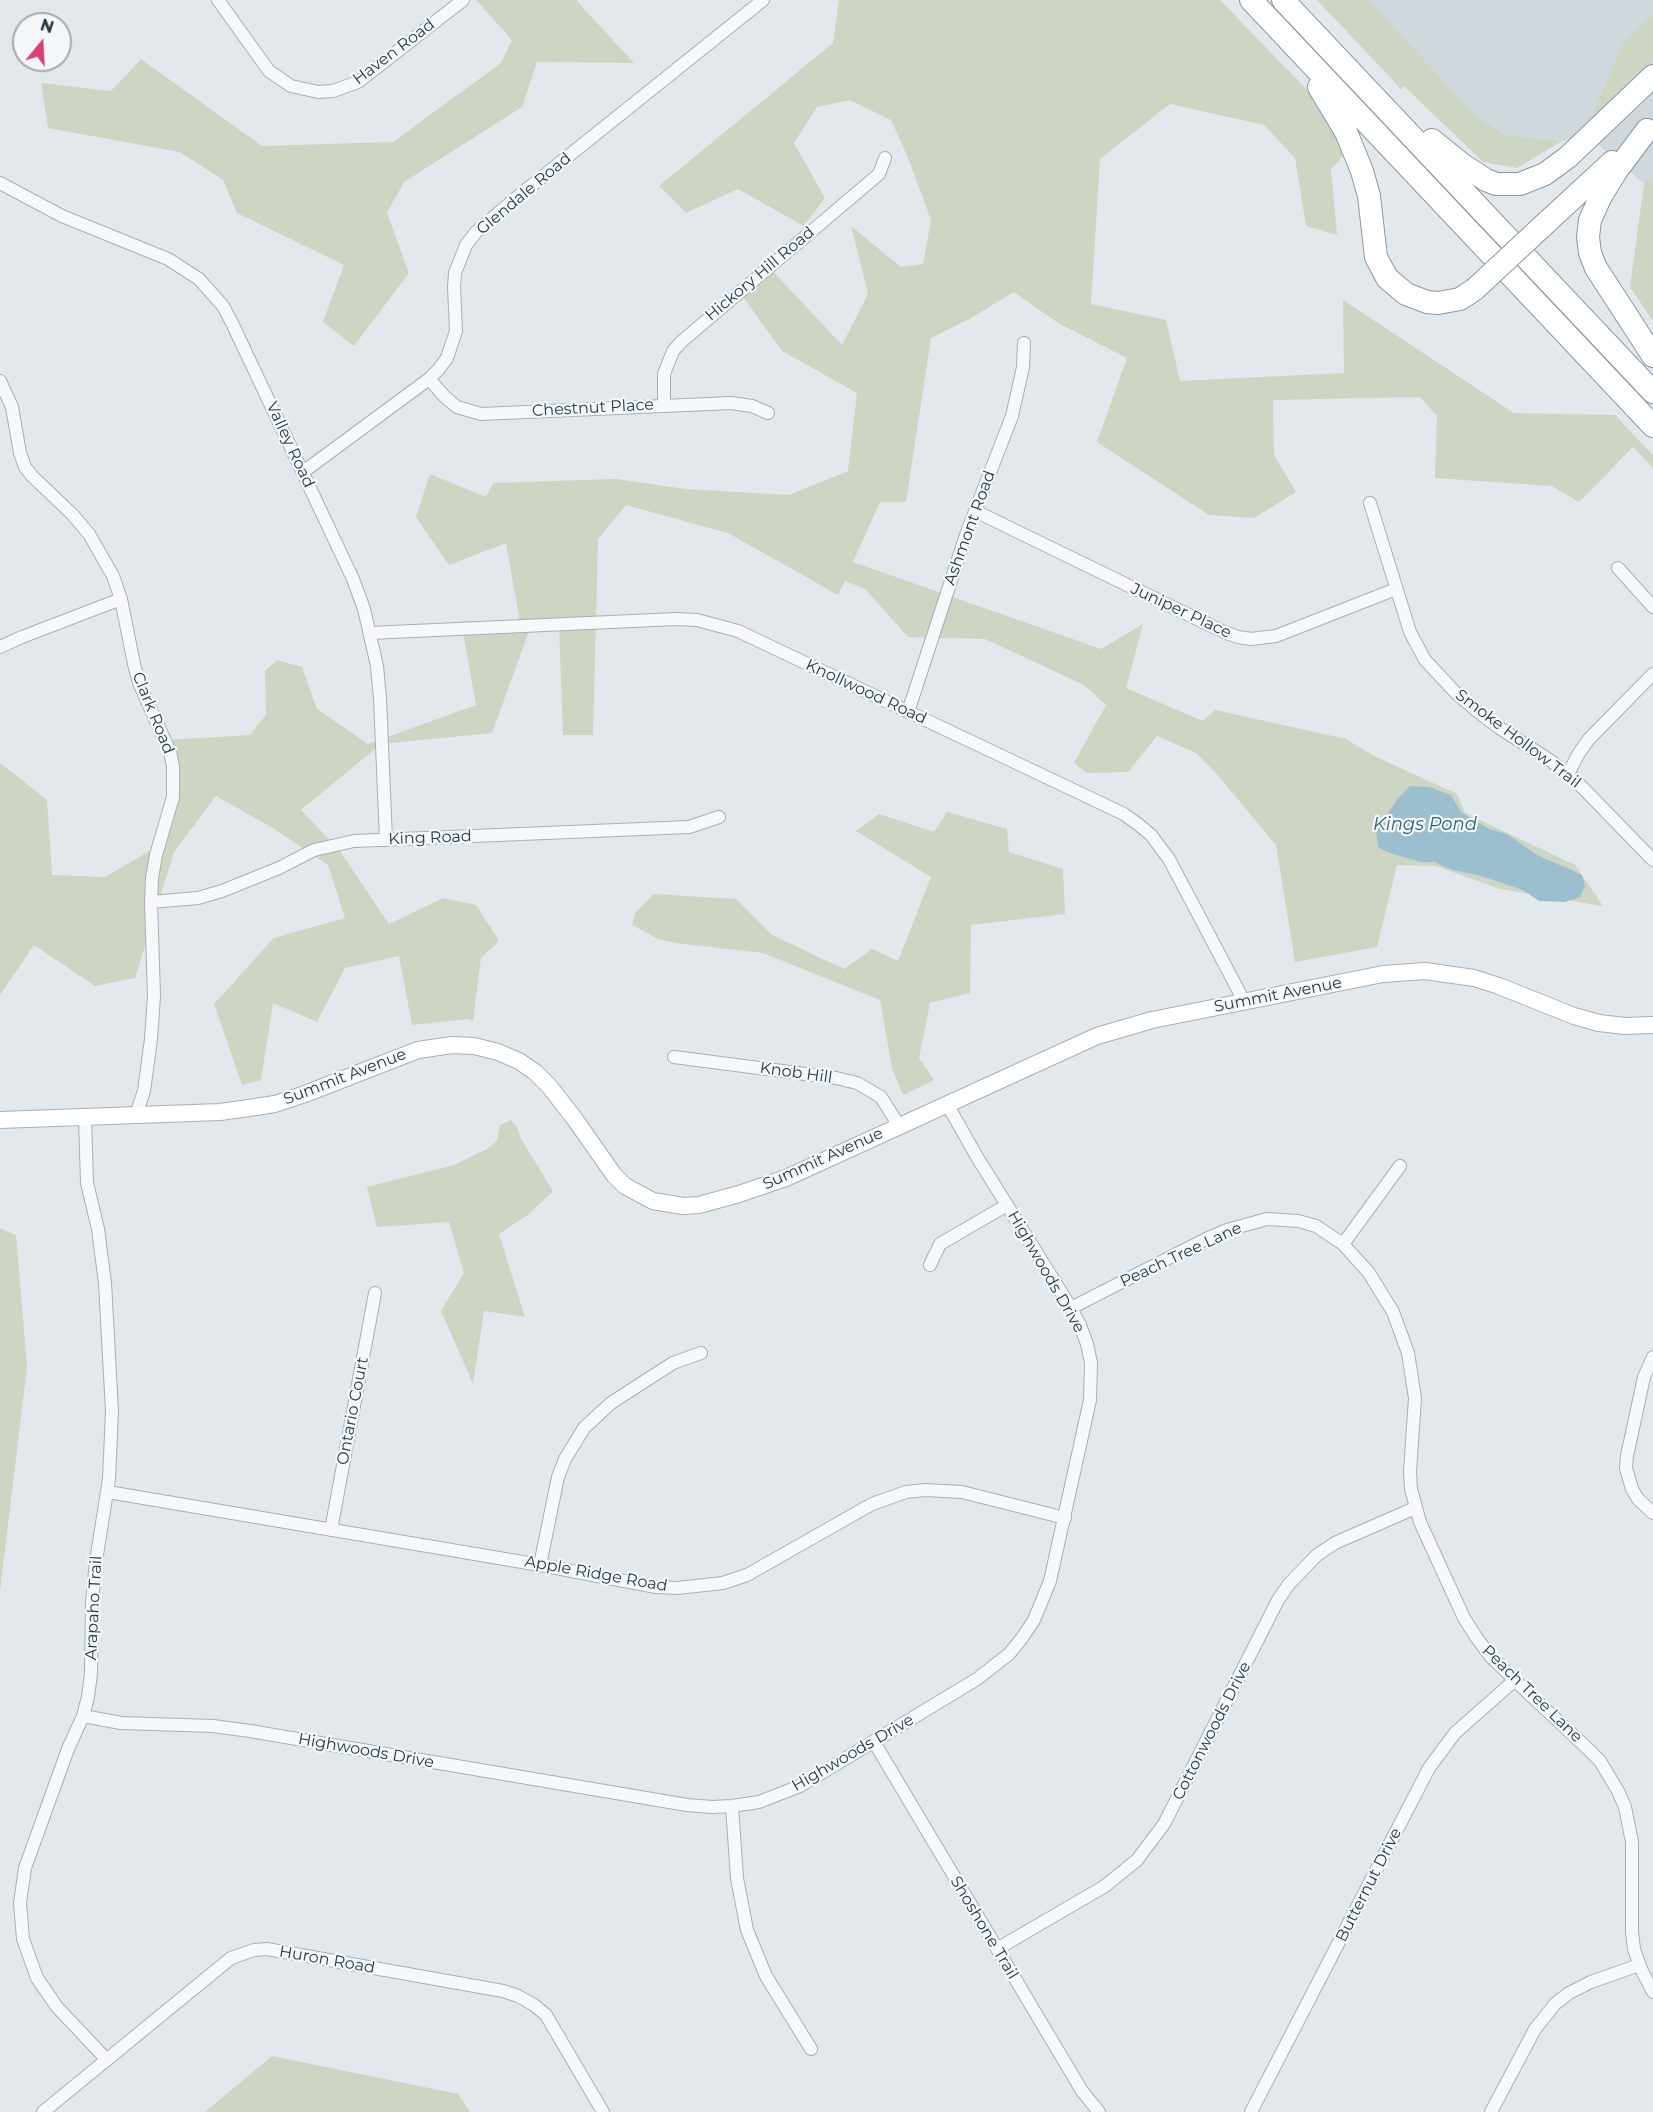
<!DOCTYPE html>
<style>
body{margin:0}
#map{position:relative;width:1653px;height:2112px;overflow:hidden;background:#e3e8ec;font-family:Montserrat,sans-serif}
canvas{display:block}
.north{position:absolute;left:12px;top:12px;width:60px;height:60px;box-sizing:border-box;background:#f3f7f9;border:2px solid #a2abb1;border-radius:50%;rotate:18deg;font-size:16px;font-weight:700;line-height:24px;text-align:center;color:#293946}
.north::after{content:'';display:block;margin:auto;width:21px;height:27px;background:#d84077;clip-path:polygon(50% 0,100% 100%,50% 72%,0 100%)}
</style>
<div id="map">
<canvas width="1653" height="2112"></canvas>
<div class="north">N</div>
</div>
<script>
const g = document.querySelector('canvas').getContext('2d');
g.lineJoin = 'round';
function fill(path, color) {
  g.fillStyle = color;
  g.fill(path, 'evenodd');
}
function poly(rows) {
  const path = new Path2D();
  for (const r of rows) {
    path.moveTo(r[0], r[1]);
    for (let i = 2; i < r.length; i += 2) path.lineTo(r[i], r[i + 1]);
  }
  return path;
}
function trace(path, color, width, dash) {
  g.strokeStyle = color;
  g.lineWidth = width;
  g.lineCap = dash ? 'butt' : 'round';
  g.setLineDash(dash || []);
  g.stroke(path);
}
function label(font, color, halo, rows, align = 'center') {
  g.font = font + ' Montserrat,sans-serif';
  g.lineWidth = 4.5;
  g.setLineDash([]);
  g.textBaseline = 'middle';
  g.strokeStyle = halo;
  g.fillStyle = color;
  for (const [text, x, y, turn = 0] of rows) {
    g.save();
    g.translate(x, y);
    g.rotate((+turn || 0) * Math.PI / 180);
    g.textAlign = isNaN(turn) ? turn : align;
    if (halo) g.strokeText(text, 0, 0);
    g.fillText(text, 0, 0);
    g.restore();
  }
}
const built = poly([
 [1369,0,1653,0,1653,176,1644,184,1587,135,1562,141,1505,135,1476,115]
]);
const green = poly([
 [476,0,576,0,634,63,537,62,522,107,404,182,387,213,409,273,354,346,323,322,344,265,237,213,223,180,180,152,48,128,41,83,111,91,141,59,262,146,393,142,501,63,512,40],
 [839,0,1220,0,1356,141,1331,169,1337,235,1306,226,1295,158,1264,125,1170,104,1100,159,1091,304,1166,320,1180,381,1344,373,1343,300,1514,413,1615,415,1653,455,1653,468,1633,447,1579,502,1552,486,1435,478,1437,416,1420,397,1273,400,1274,455,1296,492,1254,518,1209,515,1097,442,1127,358,1058,323,1014,292,969,319,931,338,906,502,880,502,853,562,1101,649,1143,624,1126,688,1203,721,1215,710,1346,739,1374,756,1457,794,1465,813,1575,865,1603,906,1500,889,1436,866,1397,865,1377,947,1295,962,1276,845,1216,773,1196,753,1157,736,1128,772,1086,773,1074,763,1106,705,1084,685,985,639,908,637,865,589,845,581,838,595,728,533,626,505,598,539,593,735,563,735,559,623,532,623,492,733,381,744,301,810,340,851,389,924,443,898,476,905,499,941,481,958,473,1021,468,1019,412,1025,399,956,345,968,317,1022,273,1003,261,1080,242,1085,214,1004,274,938,345,918,328,865,273,828,216,796,174,852,135,978,95,986,34,945,0,995,0,763,47,800,52,875,105,877,153,849,173,800,166,740,250,735,266,715,265,671,277,660,302,667,317,709,368,744,476,705,461,621,520,622,506,543,449,565,416,517,430,474,486,497,493,483,617,479,685,489,789,495,848,471,857,393,782,351,736,287,768,266,842,345,868,294,851,226,901,267,923,264,931,220,907,155,891,120,850,100,817,107,794,143,825,198,804,226,738,189,686,213,659,186,833,43],
 [1317,0,1369,0,1476,115,1505,135,1562,141,1517,168,1483,162,1404,86,1401,89],
 [1653,14,1653,60,1592,116,1623,44],
 [1653,176,1653,321,1630,287,1644,184],
 [947,812,1007,829,1009,852,1063,869,1065,914,971,925,970,993,930,1003,919,1058,934,1080,903,1095,892,1068,880,1000,763,953,676,943,658,939,632,925,635,913,654,894,736,899,772,935,844,969,872,949,898,961,931,877,856,831,879,814,934,832],
 [511,1120,517,1127,521,1139,553,1191,529,1214,499,1234,525,1317,484,1311,473,1384,441,1311,464,1273,449,1222,377,1227,367,1187,454,1165,487,1149,497,1141,500,1125],
 [0,1228,16,1235,27,1367,0,1591],
 [272,2056,458,2094,470,2112,205,2112]
]);
const water = poly([
 [1410,786,1429,787,1451,795,1461,812,1489,829,1507,834,1537,855,1582,875,1585,886,1580,897,1565,902,1539,901,1523,890,1478,875,1452,870,1435,862,1421,862,1389,853,1378,847,1376,831,1397,800]
]);
const street = poly([
 [218,0,269,71,291,86,318,92,333,91,358,82,463,0],
 [0,183,62,216,168,259,199,279,223,306,232,323,353,579,364,609,377,666,380,698,386,840],
 [429,379,444,396,457,407,481,414,731,403,752,406,768,413],
 [0,381,12,407,20,453,25,467,32,476,72,514,89,534,113,576,121,599,134,664,139,683,170,752,173,766,173,797,156,855,152,878,151,902,154,996,151,1039,144,1091,136,1115],
 [664,405,664,374,673,351,681,342,879,174,885,158],
 [303,472,429,379,438,370,447,358,456,331,454,287,455,273,466,245,476,232,516,198,763,0],
 [1370,503,1410,632,1425,660,1456,693,1477,711,1498,727,1551,761,1581,786,1653,860],
 [975,511,1224,632,1238,637,1251,639,1276,636,1396,589],
 [1618,568,1653,607],
 [370,633,676,619,697,620,738,631,1124,814,1139,825,1151,835,1169,859,1244,1001],
 [0,647,22,637,121,599],
 [908,712,967,532,1012,416,1023,367,1024,343],
 [1568,774,1579,753,1589,739,1653,674],
 [151,902,198,898,222,891,279,868,314,850,354,841,689,827,719,817],
 [674,1057,836,1078,857,1083,881,1097,899,1126],
 [85,1118,87,1183,98,1229,105,1283,112,1411,109,1479,96,1561,92,1602,91,1674,88,1697,83,1716,68,1749,25,1868,20,1903,23,1939,37,1978,57,2007,107,2060],
 [1343,1244,1400,1166],
 [930,1265,940,1244,1007,1205],
 [1071,1308,1206,1239,1227,1230,1267,1219,1298,1221,1316,1226,1343,1244,1369,1273,1393,1312,1408,1353,1415,1398,1410,1471,1411,1489,1420,1522,1464,1618,1476,1637,1491,1657,1525,1690,1587,1748,1600,1761,1618,1791,1625,1807,1632,1842,1632,1932,1634,1949,1641,1969,1653,1992],
 [1653,1357,1644,1377,1627,1456,1626,1468,1632,1489,1638,1499,1653,1513],
 [108,1492,540,1565,656,1587,677,1588,723,1583,747,1575,872,1504,906,1492,925,1490,962,1492,1065,1518],
 [331,1530,375,1293],
 [540,1565,558,1477,565,1459,584,1428,611,1403,673,1363,701,1353],
 [83,1716,121,1723,213,1726,250,1731,687,1805,712,1807,732,1806,759,1802,800,1786,977,1679,1009,1654,1022,1638,1034,1620,1050,1581,1090,1400,1091,1363,1087,1344,1080,1325,1071,1308,977,1157,947,1104],
 [874,1742,1082,2091,1099,2112],
 [732,1806,737,1878,747,1930,766,1976,811,2049],
 [997,1949,1105,1886,1137,1860,1164,1824,1278,1600,1289,1584,1317,1555,1335,1543,1415,1508],
 [43,2112,231,1958,254,1950,267,1949,503,1991,518,1996,534,2005,546,2015,603,2112],
 [1251,2112,1429,1768,1455,1733,1515,1680],
 [1491,2112,1535,2029,1555,2004,1569,1993,1591,1982,1639,1965]
]);
const secondary = poly([
 [0,1120,220,1112,249,1108,275,1104,305,1094,418,1050,452,1045,474,1046,498,1052,519,1061,535,1072,549,1086,574,1118,614,1175,625,1186,653,1201,683,1206,699,1205,739,1194,786,1178,1097,1036,1152,1020,1383,974,1425,971,1474,978,1499,986,1574,1016,1599,1023,1625,1026,1653,1025]
]);
const highway = poly([
 [1251,0,1653,426],
 [1283,0,1653,392],
 [1319,87,1346,132,1362,171,1369,196,1376,257,1387,278,1406,294,1427,302,1438,303,1460,299,1475,289],
 [1647,130,1617,170,1601,196,1590,220,1588,237,1590,253,1596,268,1653,356],
 [1432,140,1463,165,1486,180,1496,184,1520,184,1545,174,1568,157,1653,76],
 [1547,222,1612,162]
]);
const highwayBridge = poly([
 [1475,289,1547,222]
]);
const streetNames = [
 ["Haven Road",394,52,-37],
 ["Glendale Road",524,194,-40],
 ["Hickory Hill Road",760,274,-40],
 ["Chestnut Place",593,408,-3],
 ["Valley Road",290,445,65],
 ["Ashmont Road",970,528,-70],
 ["Juniper Place",1181,611,25],
 ["Knollwood Road",866,692,25],
 ["Clark Road",153,713,68],
 ["Smoke Hollow Trail",1518,739,37],
 ["King Road",430,838,-2],
 ["Summit Avenue",1278,995,-11],
 ["Knob Hill",796,1073,8],
 ["Summit Avenue",345,1077,-21],
 ["Summit Avenue",823,1159,-24],
 ["Peach Tree Lane",1181,1255,-25],
 ["Highwoods Drive",1046,1272,60],
 ["Ontario Court",353,1411,-79],
 ["Apple Ridge Road",596,1574,10],
 ["Arapaho Trail",94,1608,-87],
 ["Peach Tree Lane",1532,1694,44],
 ["Cottonwoods Drive",1212,1731,-63],
 ["Highwoods Drive",366,1751,10],
 ["Highwoods Drive",853,1753,-30],
 ["Butternut Drive",1369,1885,-63],
 ["Shoshone Trail",984,1928,59],
 ["Huron Road",327,1960,10]
];
const waterNames = [
 ["Kings Pond",1425,825]
];
fill(built, '#d0d8de');
fill(green, '#ccd6c3');
fill(water, '#9bbfce');
trace(street, '#a7b0b7', 14);
trace(secondary, '#a7b0b7', 18);
trace(highway, '#8999a4', 24);
trace(street, '#f6f8fa', 12);
trace(secondary, '#fff', 16);
trace(highway, '#fff', 22);
trace(highwayBridge, '#8999a4', 24, []);
trace(highwayBridge, '#fff', 22);
label('16px', '#293946', '#f3f7f9', streetNames);
label('italic 18px', '#30627d', '#f3f7f9', waterNames);
</script>
